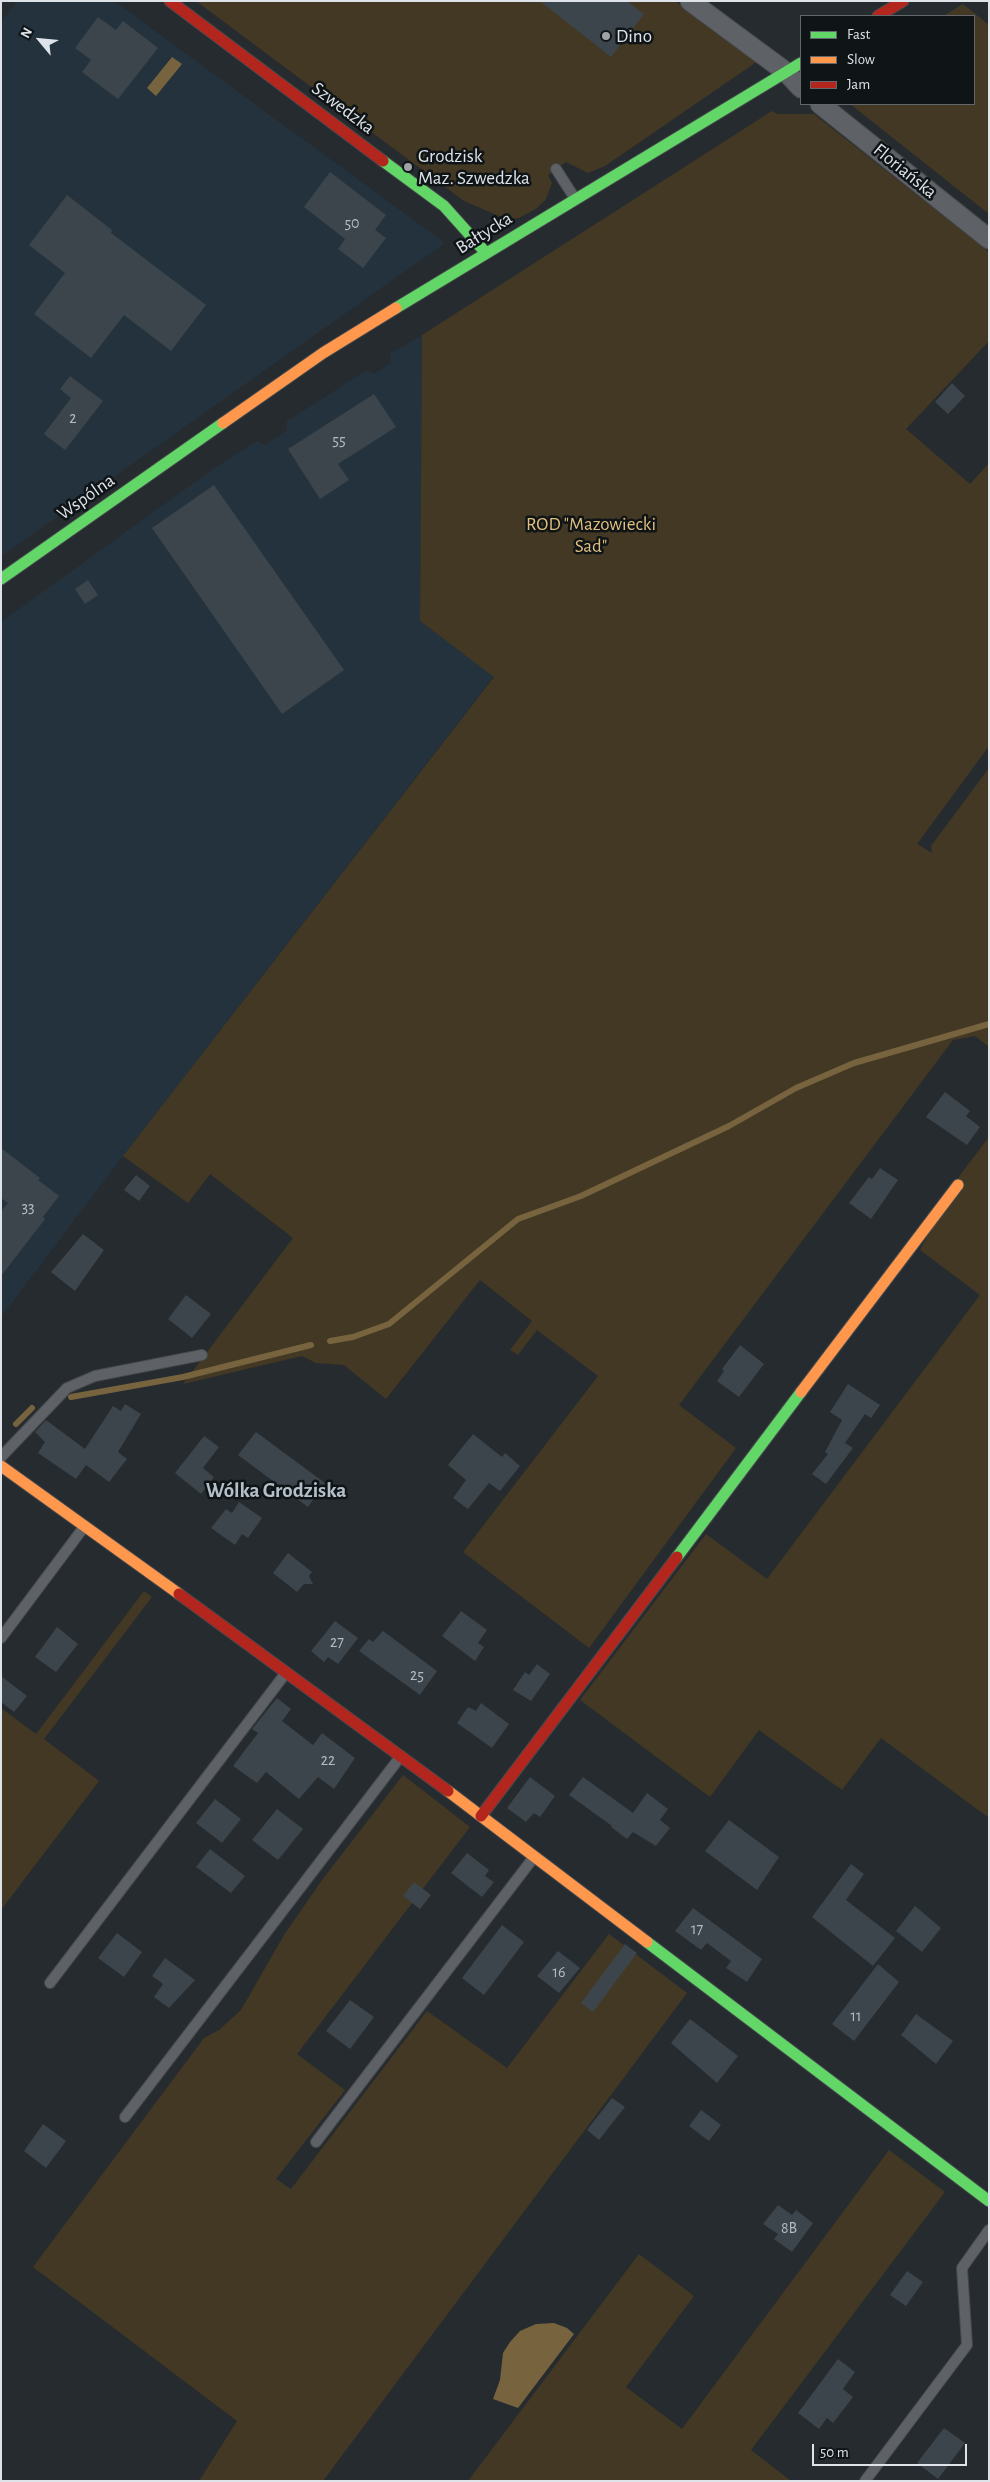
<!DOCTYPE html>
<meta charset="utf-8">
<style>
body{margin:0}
#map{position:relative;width:990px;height:2482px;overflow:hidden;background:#262b2f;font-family:"Alegreya Sans",sans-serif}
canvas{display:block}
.frame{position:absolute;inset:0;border:2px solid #dde3e8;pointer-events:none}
.legend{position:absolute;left:800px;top:15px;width:175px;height:90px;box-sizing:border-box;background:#0f1417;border:1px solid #61676b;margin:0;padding:6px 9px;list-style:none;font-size:15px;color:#dde3e8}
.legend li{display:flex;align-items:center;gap:10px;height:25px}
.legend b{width:25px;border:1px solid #61676b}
.north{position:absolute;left:15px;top:15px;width:50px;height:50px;-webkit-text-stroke:4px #0f1417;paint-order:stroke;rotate:298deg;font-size:14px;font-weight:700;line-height:20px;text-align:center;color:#dde3e8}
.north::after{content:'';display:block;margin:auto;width:18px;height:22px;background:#dde3e8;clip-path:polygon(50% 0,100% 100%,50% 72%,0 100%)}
.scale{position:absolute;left:812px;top:2444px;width:155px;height:22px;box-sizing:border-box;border:2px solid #dde3e8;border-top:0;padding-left:6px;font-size:15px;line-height:18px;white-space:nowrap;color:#dde3e8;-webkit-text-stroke:4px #0f1417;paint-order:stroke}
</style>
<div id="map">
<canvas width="990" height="2482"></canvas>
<div class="frame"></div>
<ul class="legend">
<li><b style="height:6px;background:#63d668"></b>Fast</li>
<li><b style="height:6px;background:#ff974d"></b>Slow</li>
<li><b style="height:6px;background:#b3261e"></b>Jam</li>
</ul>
<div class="north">N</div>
<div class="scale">50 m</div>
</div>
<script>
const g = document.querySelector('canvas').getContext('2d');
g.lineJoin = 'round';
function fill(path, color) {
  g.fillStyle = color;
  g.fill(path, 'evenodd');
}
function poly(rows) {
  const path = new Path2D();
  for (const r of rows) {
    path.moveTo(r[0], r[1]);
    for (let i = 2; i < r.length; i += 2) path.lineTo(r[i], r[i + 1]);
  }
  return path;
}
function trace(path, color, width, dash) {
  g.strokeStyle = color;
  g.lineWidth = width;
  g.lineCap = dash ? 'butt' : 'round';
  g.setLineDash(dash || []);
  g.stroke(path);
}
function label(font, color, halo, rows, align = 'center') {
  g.font = font + ' "Alegreya Sans",sans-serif';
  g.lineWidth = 5;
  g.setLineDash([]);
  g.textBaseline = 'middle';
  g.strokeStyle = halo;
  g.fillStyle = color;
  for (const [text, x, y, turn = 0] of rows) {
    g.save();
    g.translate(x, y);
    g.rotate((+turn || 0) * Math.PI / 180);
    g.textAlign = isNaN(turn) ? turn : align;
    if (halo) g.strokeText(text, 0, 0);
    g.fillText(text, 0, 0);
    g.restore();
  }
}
const built = poly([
 [17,1,114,1,445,243,2,556,1,22],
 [422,335,420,621,494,676,123,1156,1,1317,1,622,213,469,257,441,265,445,287,430,287,421,367,370,374,374,391,363,390,354]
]);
const green = poly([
 [196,1,675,1,758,61,605,166,588,173,566,162,548,175,552,183,546,199,536,209,519,218,506,219,464,201],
 [963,4,989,25,989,214,850,104,974,104,974,16,943,16],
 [772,111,778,114,814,114,989,252,989,341,906,429,970,484,989,463,989,746,917,844,932,853,931,846,989,768,989,1047,975,1036,953,1040,679,1405,736,1448,589,1648,463,1552,598,1376,537,1330,518,1355,510,1350,532,1321,480,1280,386,1399,344,1365,316,1363,302,1356,183,1384,293,1238,210,1174,188,1203,123,1156,494,677,420,621,422,335],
 [989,1137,989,1818,881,1738,842,1790,759,1730,710,1797,580,1700,706,1534,767,1579,980,1295,920,1250,960,1175],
 [144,1591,152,1597,44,1739,99,1781,1,1910,1,1708,36,1734],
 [403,1775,470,1827,297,2054,345,2090,276,2179,291,2189,427,2011,507,2068,609,1934,687,1993,323,2481,199,2481,237,2421,33,2267,204,2038,219,2030,241,2010,284,1935,322,1880],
 [889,2150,945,2192,751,2450,791,2481,468,2481,639,2254,694,2296,626,2387,682,2429]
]);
const water = poly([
 [172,57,182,64,156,96,147,88],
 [554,2323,567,2328,574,2334,518,2408,493,2399,500,2380,503,2353,510,2342,520,2331,536,2324]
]);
const stream = poly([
 [330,1341,353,1337,389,1324,518,1219,581,1196,729,1126,796,1088,854,1063,989,1024],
 [71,1397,183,1377,311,1345],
 [16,1424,32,1408]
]);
const building = poly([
 [540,1,627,1,644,14,611,57],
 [98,17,116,30,123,21,158,48,118,99,82,72,91,60,75,48],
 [330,172,386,215,375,230,386,238,363,268,338,249,345,239,304,207],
 [67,195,112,230,111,233,206,305,171,351,124,315,91,358,34,314,65,273,29,245],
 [70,376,103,401,65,450,44,434,71,398,60,389],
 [952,383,965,396,948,414,935,402],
 [374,394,396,427,338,464,349,480,320,499,288,449],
 [214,485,344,670,282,714,152,528],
 [88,580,98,595,85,604,75,589],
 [945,1092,970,1111,966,1116,980,1127,967,1145,926,1117],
 [1,1148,40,1178,38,1180,59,1196,43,1217,45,1219,1,1276,1,1211,8,1203,1,1198],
 [880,1168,898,1180,871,1219,849,1203,869,1177,872,1179],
 [136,1175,150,1186,139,1201,124,1190],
 [83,1234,104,1250,75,1291,51,1272],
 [186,1295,211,1314,192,1338,168,1319],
 [740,1345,764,1364,739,1397,717,1381,724,1371,722,1369],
 [848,1384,880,1405,871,1418,865,1414,845,1443,853,1448,826,1484,812,1474,828,1454,825,1452,842,1420,830,1412],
 [125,1404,141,1414,118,1452,127,1459,109,1482,86,1465,76,1479,38,1453,45,1442,35,1432,46,1420,85,1449,113,1406,121,1411],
 [256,1432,325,1483,308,1507,238,1455],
 [473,1434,502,1457,505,1453,520,1466,500,1491,489,1483,468,1509,453,1498,466,1480,448,1465],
 [204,1436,219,1447,203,1468,214,1477,201,1494,175,1473],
 [239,1502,262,1518,248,1538,242,1534,235,1545,211,1528,226,1509,232,1513],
 [288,1553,312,1572,309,1576,313,1584,304,1584,297,1592,273,1573],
 [461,1611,487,1630,478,1643,484,1647,475,1661,442,1636],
 [335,1621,358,1638,338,1664,328,1657,324,1662,311,1651],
 [57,1627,78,1644,56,1672,35,1657],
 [383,1631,437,1671,420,1695,359,1651,369,1639,373,1642],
 [537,1664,550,1674,531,1701,513,1690,525,1672,529,1675],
 [1,1676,27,1696,14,1712,1,1702],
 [277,1698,291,1709,282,1721,313,1745,322,1733,355,1758,334,1789,318,1777,299,1799,266,1772,257,1783,233,1766,258,1733,252,1729],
 [481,1703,509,1724,492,1748,457,1723,468,1707,476,1711],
 [530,1777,555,1796,540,1817,534,1813,526,1822,507,1808],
 [583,1777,633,1813,647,1793,668,1809,660,1820,670,1828,656,1846,633,1832,627,1839,611,1827,612,1826,569,1795],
 [215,1799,241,1819,222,1843,196,1823],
 [277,1809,303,1829,278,1860,252,1840],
 [729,1820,779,1857,757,1890,705,1851],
 [210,1849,245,1876,231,1893,196,1867],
 [467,1853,489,1870,485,1876,494,1882,482,1897,451,1873],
 [851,1864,864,1874,846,1900,895,1938,873,1966,812,1917],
 [414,1882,431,1895,420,1909,403,1896],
 [915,1906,941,1928,922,1952,896,1931],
 [693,1908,762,1959,747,1982,726,1968,731,1961,707,1943,701,1950,675,1931],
 [502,1925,524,1942,484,1995,462,1978],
 [117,1933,142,1952,124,1977,98,1958],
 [625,1944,637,1953,593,2012,581,2003],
 [558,1951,580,1968,559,1993,537,1976],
 [165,1958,195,1980,169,2008,154,1997,163,1984,152,1976],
 [878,1964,899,1982,854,2041,832,2024],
 [350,2000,374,2017,350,2049,326,2031],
 [916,2014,953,2041,936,2064,901,2035],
 [690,2019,738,2056,717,2083,671,2043],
 [612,2098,625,2107,599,2140,587,2130],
 [701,2110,721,2125,709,2141,689,2126],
 [43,2124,66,2141,46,2168,24,2151],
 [778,2205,792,2215,796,2210,813,2223,792,2252,774,2239,778,2234,763,2224],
 [907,2271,923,2282,906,2306,890,2295],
 [838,2359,855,2372,843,2389,853,2397,833,2423,827,2418,819,2429,798,2413],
 [944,2428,965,2443,938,2479,917,2463]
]);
const lane = poly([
 [556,169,574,197],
 [1,1457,67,1388,95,1376,202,1355],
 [1,1638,84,1527],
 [50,1983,285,1674],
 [125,2117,401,1756],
 [316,2142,534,1857],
 [865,2481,967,2345,962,2268,989,2230]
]);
const street = poly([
 [690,1,786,72,801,88],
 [820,104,989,239]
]);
const fast = poly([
 [383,161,444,206,486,253],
 [396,308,801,63],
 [1,579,223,423],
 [677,1557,801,1392],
 [647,1942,989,2201]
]);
const slow = poly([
 [223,423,323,353,396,308],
 [801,1392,958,1185],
 [1,1466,179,1594],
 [448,1791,647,1942]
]);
const jam = poly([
 [170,1,383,161],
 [878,16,903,1],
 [179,1594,448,1791],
 [481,1816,677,1557]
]);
const markers = [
 [606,36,5,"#9da3a7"],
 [408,167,5,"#9da3a7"]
];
const numberNames = [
 ["50",352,223],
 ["2",73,418],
 ["55",339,440],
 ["33",28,1207],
 ["27",337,1642],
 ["25",417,1675],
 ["22",328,1760],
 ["17",697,1929],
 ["16",559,1972],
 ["11",856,2016],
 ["8B",789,2228]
];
const poiNames = [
 ["Dino",616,36],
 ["Grodzisk",418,156],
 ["Maz. Szwedzka",418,178]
];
const streetNames = [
 ["Szwedzka",343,108,37],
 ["Floriańska",905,171,39],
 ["Bałtycka",484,233,-32],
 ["Wspólna",86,497,-35]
];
const parkNames = [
 ["ROD \"Mazowiecki",591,524],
 ["Sad\"",591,546]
];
const quarterNames = [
 ["Wólka Grodziska",276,1491]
];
fill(built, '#23323c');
fill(green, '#433824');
fill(water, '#77643f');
trace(stream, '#77643f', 6);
fill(building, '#3c454b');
trace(lane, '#45494d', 12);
trace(street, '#45494d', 21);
trace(fast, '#45494d', 13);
trace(slow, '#45494d', 13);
trace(jam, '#45494d', 13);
trace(lane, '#5e6165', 10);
trace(street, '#5e6165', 19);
trace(fast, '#63d668', 11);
trace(slow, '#ff974d', 11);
trace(jam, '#b3261e', 11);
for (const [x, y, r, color] of markers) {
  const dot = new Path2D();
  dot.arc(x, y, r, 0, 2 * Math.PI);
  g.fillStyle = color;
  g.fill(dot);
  trace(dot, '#0f1417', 2);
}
label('16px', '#b5bcc1', null, numberNames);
label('19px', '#dde3e8', '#0f1417', poiNames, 'left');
label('19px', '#dde3e8', '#0f1417', streetNames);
label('19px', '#e1bf7d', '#0f1417', parkNames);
label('bold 21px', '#b3c0c9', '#0f1417', quarterNames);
</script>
